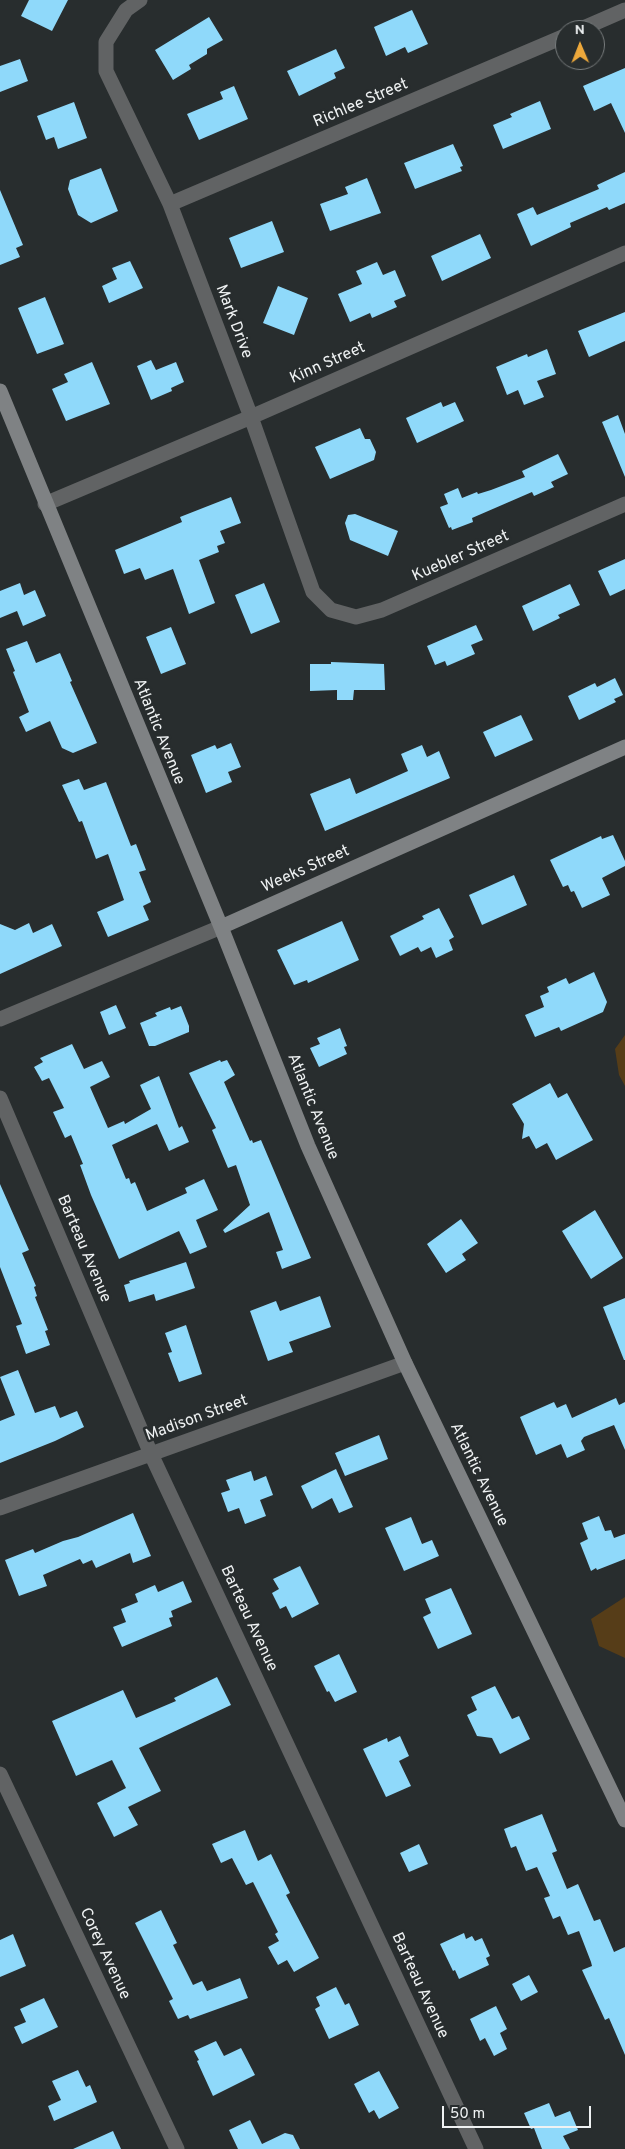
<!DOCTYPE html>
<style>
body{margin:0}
#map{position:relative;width:625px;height:2149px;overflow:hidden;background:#282d2e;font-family:Overpass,sans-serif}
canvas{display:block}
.north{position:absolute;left:555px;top:20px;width:50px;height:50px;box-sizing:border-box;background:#282d2e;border:1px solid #787c7d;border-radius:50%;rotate:359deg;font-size:14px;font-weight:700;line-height:20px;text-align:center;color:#eff2f3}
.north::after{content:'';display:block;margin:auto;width:18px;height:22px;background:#eda83b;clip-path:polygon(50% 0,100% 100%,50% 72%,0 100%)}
.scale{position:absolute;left:442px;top:2106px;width:149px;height:22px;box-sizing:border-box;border:2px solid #eff2f3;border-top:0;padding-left:6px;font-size:15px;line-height:18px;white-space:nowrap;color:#eff2f3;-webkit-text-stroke:4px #282d2e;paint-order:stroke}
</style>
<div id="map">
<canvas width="625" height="2149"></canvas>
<div class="north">N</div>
<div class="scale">50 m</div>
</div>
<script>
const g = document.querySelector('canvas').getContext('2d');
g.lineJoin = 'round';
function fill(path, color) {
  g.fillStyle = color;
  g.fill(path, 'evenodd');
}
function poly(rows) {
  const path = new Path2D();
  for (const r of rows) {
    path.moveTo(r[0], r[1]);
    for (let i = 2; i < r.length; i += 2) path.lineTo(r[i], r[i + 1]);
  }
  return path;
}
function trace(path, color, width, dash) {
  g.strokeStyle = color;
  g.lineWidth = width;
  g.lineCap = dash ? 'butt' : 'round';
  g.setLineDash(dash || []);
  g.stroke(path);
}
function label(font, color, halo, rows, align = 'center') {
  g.font = font + ' Overpass,sans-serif';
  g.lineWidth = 5;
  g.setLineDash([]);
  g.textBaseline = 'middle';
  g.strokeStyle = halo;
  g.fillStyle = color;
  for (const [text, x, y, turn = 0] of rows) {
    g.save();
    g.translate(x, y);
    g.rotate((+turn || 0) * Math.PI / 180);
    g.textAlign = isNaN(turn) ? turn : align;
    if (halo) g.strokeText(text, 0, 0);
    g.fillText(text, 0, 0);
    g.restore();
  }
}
const green = poly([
 [625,1035,625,1086,619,1075,615,1049],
 [625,1597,625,1658,599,1646,591,1619]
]);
const building = poly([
 [29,0,68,0,52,31,21,16],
 [412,10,428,44,408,53,405,47,386,56,374,27],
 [209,17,223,40,207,49,207,54,189,65,191,69,173,80,155,50],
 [336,49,345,68,334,73,336,78,299,96,287,71],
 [20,59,28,81,0,92,0,66],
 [625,68,625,133,611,103,594,111,583,86],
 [234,86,248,119,199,140,187,114,223,99,220,92],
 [540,101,551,129,503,149,493,125,512,117,510,114],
 [74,102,87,138,58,149,54,137,46,140,37,116],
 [453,144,463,166,460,167,462,171,415,189,404,163],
 [101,168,118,211,91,223,78,215,68,189,70,180],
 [625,172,625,203,609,210,607,207,570,223,571,227,531,246,517,214,533,207,537,215,599,189,597,185],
 [367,178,381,213,330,231,320,204,348,194,345,187],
 [0,190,23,245,16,248,20,257,0,265],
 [272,221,284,252,241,268,229,238],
 [480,234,491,258,442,281,431,256],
 [130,261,143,288,109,303,102,286,117,279,112,268],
 [377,262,383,275,395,270,406,296,394,301,397,307,372,318,370,313,350,322,338,294,362,284,356,271],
 [278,286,308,298,294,335,263,323],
 [45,297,64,344,37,354,18,308],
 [625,312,625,341,589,357,578,331],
 [547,349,556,374,537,381,544,397,524,405,518,390,507,395,496,367,527,354,528,357],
 [151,360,156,370,176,362,184,382,171,388,172,391,151,400,137,366],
 [92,362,110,404,66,421,52,389,68,382,64,374],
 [441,402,443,407,455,402,464,421,417,443,406,418],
 [618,415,625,434,625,477,602,422],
 [360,428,365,439,370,439,376,452,374,460,330,479,315,447],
 [558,454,568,474,551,482,554,487,534,496,532,492,472,518,473,522,452,530,451,527,449,528,440,507,448,504,444,494,458,488,462,498,477,492,478,494,491,490,525,477,522,471],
 [231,497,241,523,220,531,225,543,217,546,219,552,199,560,215,603,189,614,173,569,145,580,140,568,124,574,115,550,182,522,180,517],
 [355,514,398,531,388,556,350,540,345,523,348,515],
 [625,559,625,589,610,596,598,571],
 [20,583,24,595,35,590,46,616,23,626,17,611,0,618,0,591],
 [264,583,280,622,251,634,235,595],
 [570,584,580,605,558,615,560,618,533,631,522,606],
 [476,625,483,640,471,645,475,654,447,666,445,661,435,665,427,646],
 [171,627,186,664,161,674,146,637],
 [27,641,36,663,60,653,72,681,70,682,97,743,73,753,62,748,50,721,26,732,19,717,29,712,13,672,15,671,6,649],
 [331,662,384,664,385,690,354,690,353,700,337,700,337,690,310,691,310,664,331,664],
 [615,678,623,695,614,699,616,702,579,720,568,696,595,683,597,687],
 [521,715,533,740,495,757,483,732],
 [231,743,241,767,228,772,232,782,206,793,191,755,215,745,217,749],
 [422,745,427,757,439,751,450,778,325,831,310,794,350,778,356,794,408,771,401,754],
 [79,779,84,790,106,782,131,846,136,844,146,870,139,872,151,902,143,906,149,920,108,937,97,912,124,900,108,854,96,859,82,821,79,822,62,785],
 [613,835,625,861,625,866,602,878,610,895,582,908,574,891,571,892,568,885,563,887,550,860,601,836,602,839],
 [514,875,527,905,482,925,469,895],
 [439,908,454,937,449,940,453,950,436,958,431,947,421,952,418,947,400,956,390,936,424,919,422,916],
 [342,921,359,960,308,983,307,980,294,985,277,950],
 [29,923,33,933,52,924,62,946,0,974,0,924,15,930],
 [594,972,607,1002,603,1012,561,1031,559,1027,535,1037,525,1015,544,1007,540,996,549,992,547,987,566,978,569,984],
 [116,1005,126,1028,109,1035,100,1012],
 [181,1006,189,1026,189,1032,155,1046,149,1046,140,1023,157,1016,155,1013,170,1007,171,1010],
 [340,1028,347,1046,344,1047,347,1054,319,1067,310,1048,320,1044,317,1038],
 [72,1044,84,1069,102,1061,110,1077,90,1087,108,1128,124,1121,125,1124,151,1109,140,1085,159,1076,179,1128,182,1126,189,1142,169,1151,157,1124,112,1145,126,1179,129,1178,131,1184,135,1182,147,1211,187,1193,185,1188,204,1179,218,1210,196,1220,207,1247,190,1254,179,1231,119,1259,91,1195,80,1165,83,1164,71,1135,65,1138,53,1112,64,1108,49,1078,42,1081,34,1067,43,1062,40,1058],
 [220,1060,221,1062,227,1060,235,1075,224,1082,250,1141,252,1140,253,1143,261,1140,311,1258,282,1269,276,1252,283,1250,269,1212,225,1233,223,1230,250,1205,236,1165,228,1168,212,1130,216,1128,189,1073],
 [550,1083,558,1098,567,1093,593,1140,556,1160,547,1143,536,1149,529,1136,522,1139,524,1124,512,1104],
 [0,1184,29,1250,22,1253,36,1286,34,1287,37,1296,35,1297,48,1330,45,1331,50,1345,26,1354,16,1326,22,1324,0,1267],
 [595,1210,623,1258,591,1279,562,1231],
 [461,1219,478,1243,462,1254,466,1260,446,1273,427,1244],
 [186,1262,195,1288,156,1301,154,1294,129,1302,124,1285,130,1283,129,1281],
 [320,1296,331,1327,289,1342,293,1352,268,1361,250,1311,276,1301,280,1311],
 [625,1298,625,1360,624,1360,603,1307],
 [186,1325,202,1374,179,1382,168,1353,172,1352,165,1333],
 [18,1370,35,1413,55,1406,60,1418,77,1411,84,1427,55,1441,0,1463,0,1421,15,1415,0,1377],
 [616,1398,619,1405,625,1402,625,1450,614,1425,584,1437,581,1441,585,1450,567,1458,561,1444,536,1455,520,1417,554,1402,557,1408,566,1404,572,1418],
 [379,1435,388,1459,345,1476,335,1453],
 [336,1469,353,1507,339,1513,332,1498,312,1509,301,1486],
 [251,1471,254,1481,266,1476,273,1495,260,1500,266,1516,245,1524,239,1508,228,1512,221,1493,230,1490,226,1480],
 [133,1513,151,1556,133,1563,130,1553,96,1568,92,1560,83,1564,80,1559,43,1575,47,1586,19,1596,5,1560,33,1549,35,1553,63,1541,78,1537],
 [599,1516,605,1531,611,1530,614,1538,625,1534,625,1559,597,1570,596,1568,591,1571,580,1543,588,1539,582,1523],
 [411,1517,422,1544,432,1540,439,1556,404,1571,385,1528],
 [300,1566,319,1604,292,1618,286,1606,280,1609,272,1593,279,1589,273,1579],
 [183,1581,192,1602,171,1611,173,1617,169,1618,172,1626,122,1647,113,1627,126,1622,121,1609,138,1602,135,1594,155,1585,158,1592],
 [451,1588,472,1634,438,1649,423,1617,431,1613,425,1599],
 [339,1654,357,1692,335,1702,329,1691,327,1692,314,1666],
 [217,1677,231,1705,139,1748,161,1791,128,1807,138,1825,114,1837,97,1803,126,1788,112,1760,76,1776,52,1721,123,1690,136,1718,176,1701,174,1698],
 [495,1686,512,1719,519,1716,530,1739,500,1754,492,1738,477,1736,467,1715,477,1710,471,1697],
 [400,1736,409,1756,399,1761,411,1786,386,1797,363,1749,387,1738,388,1742],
 [542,1814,557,1851,552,1853,567,1889,578,1884,594,1921,600,1919,614,1952,625,1947,625,2055,609,2018,605,2020,582,1970,592,1966,591,1962,579,1931,568,1935,560,1916,553,1919,544,1898,550,1896,537,1867,526,1871,516,1846,511,1848,504,1829],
 [245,1830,258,1861,271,1854,290,1893,286,1895,319,1958,294,1972,287,1960,278,1965,268,1947,279,1941,275,1934,278,1932,253,1882,246,1885,232,1858,221,1863,212,1844],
 [419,1844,428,1864,409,1872,400,1853],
 [161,1910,177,1943,173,1945,193,1985,202,1981,207,1991,240,1978,248,1998,190,2019,188,2015,178,2019,169,2001,173,1999,135,1923],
 [464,1933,466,1939,472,1936,475,1941,482,1938,490,1956,486,1958,489,1965,459,1979,455,1970,453,1971,440,1944],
 [13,1934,26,1966,0,1977,0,1940],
 [529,1975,538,1992,521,2001,512,1984],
 [336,1987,345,2005,349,2003,359,2025,329,2039,315,2009,320,2006,316,1997],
 [44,1998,58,2027,22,2044,14,2027,26,2022,20,2009],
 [496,2006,507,2029,500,2033,507,2049,494,2056,485,2038,480,2041,470,2019],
 [216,2041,224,2056,241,2048,255,2075,213,2096,197,2061,199,2060,194,2051],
 [78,2070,86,2087,90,2085,97,2102,54,2121,48,2106,61,2100,52,2081],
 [379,2071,399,2108,379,2119,374,2110,369,2113,354,2084],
 [549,2103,555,2117,570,2111,578,2130,563,2136,570,2149,542,2149,534,2128,531,2129,524,2113],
 [250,2120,262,2144,285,2133,293,2135,300,2149,238,2149,229,2130],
 [113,2131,121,2149,73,2149]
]);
const street = poly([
 [140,0,126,10,106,42,106,71,170,204,251,417,313,592,331,610,356,617,382,610,625,504],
 [579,30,625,10],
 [170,204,565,36],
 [45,504,251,417,625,253],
 [0,1019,221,927],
 [0,1098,151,1454,476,2149],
 [0,1508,405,1363],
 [0,1774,177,2149]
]);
const secondary = poly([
 [0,391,221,927,308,1146,405,1363,625,1820],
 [221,927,625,747]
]);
const streetNames = [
 ["Richlee Street",361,104,-23],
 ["Mark Drive",233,322,69],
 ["Kinn Street",328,364,-24],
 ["Kuebler Street",461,557,-24],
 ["Atlantic Avenue",158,732,68],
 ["Weeks Street",306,870,-24],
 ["Atlantic Avenue",312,1107,68],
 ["Barteau Avenue",83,1249,67],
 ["Madison Street",197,1419,-20],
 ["Atlantic Avenue",478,1475,64],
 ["Barteau Avenue",248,1619,65],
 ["Corey Avenue",104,1954,65],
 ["Barteau Avenue",419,1986,65]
];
fill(green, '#563d18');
fill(building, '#8fd9fa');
trace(street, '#616364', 15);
trace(secondary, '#7f8284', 15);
label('16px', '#eff2f3', '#282d2e', streetNames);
</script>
